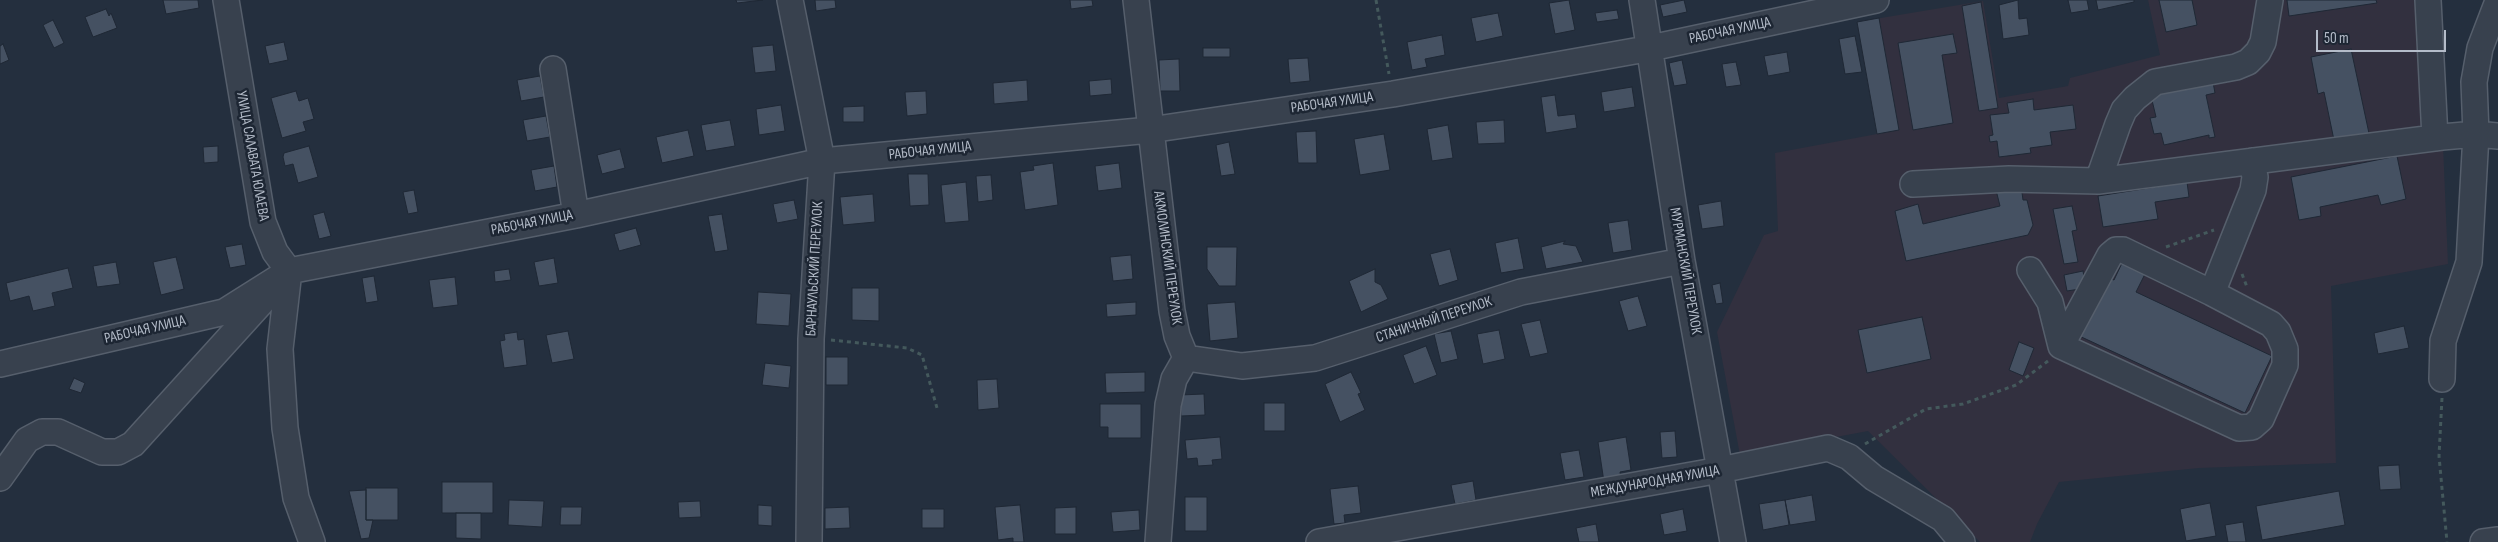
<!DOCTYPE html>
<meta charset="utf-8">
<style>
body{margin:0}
#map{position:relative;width:2498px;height:542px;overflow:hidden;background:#242f3e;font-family:"Sofia Sans Condensed",sans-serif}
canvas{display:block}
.scale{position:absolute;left:2316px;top:30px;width:130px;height:22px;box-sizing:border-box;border:2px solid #b4bcc9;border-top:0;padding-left:6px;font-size:15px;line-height:18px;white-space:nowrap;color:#b4bcc9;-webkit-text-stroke:4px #1d2633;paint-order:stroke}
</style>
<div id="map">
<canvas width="2498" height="542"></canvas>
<div class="scale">50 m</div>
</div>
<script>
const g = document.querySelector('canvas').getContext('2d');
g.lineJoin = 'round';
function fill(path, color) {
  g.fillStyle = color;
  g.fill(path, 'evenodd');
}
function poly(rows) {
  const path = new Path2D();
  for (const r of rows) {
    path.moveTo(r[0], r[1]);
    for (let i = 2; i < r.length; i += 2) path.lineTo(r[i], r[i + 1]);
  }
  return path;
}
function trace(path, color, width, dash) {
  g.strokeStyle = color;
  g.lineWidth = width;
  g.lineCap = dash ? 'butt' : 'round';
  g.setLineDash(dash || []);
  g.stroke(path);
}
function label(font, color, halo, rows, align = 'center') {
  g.font = font + ' "Sofia Sans Condensed",sans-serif';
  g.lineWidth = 5;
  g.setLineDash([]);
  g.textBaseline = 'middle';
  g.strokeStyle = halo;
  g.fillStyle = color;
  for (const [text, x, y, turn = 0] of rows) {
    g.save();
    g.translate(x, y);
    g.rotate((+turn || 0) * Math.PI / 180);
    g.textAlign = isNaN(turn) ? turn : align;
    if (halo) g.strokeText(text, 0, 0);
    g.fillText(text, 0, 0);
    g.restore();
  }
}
const medical = poly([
 [2148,0,2437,0,2448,264,2331,286,2336,463,2199,468,2059,482,2037,524,2030,542,1980,542,1868,431,1740,455,1717,332,1764,235,1778,231,1775,153,1877,134,1857,22,1983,1,1999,98,2068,86,2070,78,2160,55]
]);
const building = poly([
 [163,0,198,0,199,8,166,14,163,0],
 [736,0,763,0,737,3,736,0],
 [815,0,835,0,836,8,816,11,815,0],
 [1070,0,1092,0,1093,6,1071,9,1070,0],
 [1569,0,1575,30,1555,34,1549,3,1569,0],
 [1684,0,1687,12,1663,17,1660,5,1684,0],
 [2018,0,2019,19,2027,18,2029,35,2003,39,1999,5,2018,0],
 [2068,0,2087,0,2089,10,2071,13,2068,0],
 [2096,0,2134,0,2134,2,2098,10,2096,0],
 [2159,0,2192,0,2197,25,2166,32,2159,0],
 [2287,0,2376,0,2377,3,2289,16,2287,0],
 [1981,2,1998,108,1979,111,1962,6,1981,2],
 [106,9,109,16,111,13,117,28,93,37,85,17,106,9],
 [1617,10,1619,19,1597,22,1595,13,1617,10],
 [1498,13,1503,36,1476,42,1471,18,1498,13],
 [1879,18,1899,130,1877,134,1857,22,1879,18],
 [53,20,64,43,54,48,43,25,53,20],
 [1953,34,1957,53,1942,55,1953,123,1913,130,1898,43,1953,34],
 [1442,35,1445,55,1425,59,1427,67,1412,70,1407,42,1442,35],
 [1855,36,1862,72,1845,74,1839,39,1855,36],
 [284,42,288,60,269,64,265,46,284,42],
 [3,44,9,60,0,64,0,46,3,44],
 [773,45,776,71,755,73,752,47,773,45],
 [1203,48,1230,48,1230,57,1203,57,1203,48],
 [2351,49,2370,138,2335,145,2324,92,2318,94,2311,57,2351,49],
 [1787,52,1790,72,1768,76,1764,56,1787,52],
 [1308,58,1310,81,1290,83,1288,59,1308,58],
 [1179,59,1180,91,1160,91,1159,60,1179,59],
 [1682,60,1687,84,1674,86,1669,63,1682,60],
 [1736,62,1741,85,1726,87,1722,64,1736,62],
 [540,76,544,97,521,101,517,80,540,76],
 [1111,79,1112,94,1090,96,1089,81,1111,79],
 [1027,80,1028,101,994,104,993,83,1027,80],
 [2213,82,2215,93,2206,95,2215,137,2209,138,2209,135,2164,145,2161,133,2154,134,2150,118,2156,117,2151,96,2213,82],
 [1632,87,1635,107,1604,112,1601,92,1632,87],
 [296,91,299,101,308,98,314,119,303,122,306,131,282,138,271,98,296,91],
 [926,91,927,114,907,116,905,92,926,91],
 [1555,95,1558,116,1575,114,1577,128,1546,133,1541,97,1555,95],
 [2033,99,2034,110,2073,105,2076,129,2050,132,2052,145,2030,148,2031,153,1999,157,1997,141,1990,142,1989,136,1993,135,1990,115,2009,113,2007,103,2033,99],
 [781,105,785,131,759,135,756,109,781,105],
 [864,106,864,122,843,122,843,107,864,106],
 [546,116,550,137,527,141,523,120,546,116],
 [730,120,735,146,706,151,701,125,730,120],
 [1504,120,1505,143,1478,144,1476,122,1504,120],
 [1448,125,1453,158,1432,161,1427,129,1448,125],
 [688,130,694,156,662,163,656,137,688,130],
 [1316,131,1317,163,1298,163,1296,132,1316,131],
 [1384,134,1390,170,1360,175,1354,139,1384,134],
 [1229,142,1235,174,1221,176,1216,145,1229,142],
 [218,146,218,162,204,163,203,147,218,146],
 [309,146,318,177,298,183,293,164,285,166,283,157,284,153,309,146],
 [620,149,625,168,602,174,597,155,620,149],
 [2397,156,2406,199,2381,205,2378,195,2320,207,2321,216,2299,220,2291,177,2397,156],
 [1053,163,1058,205,1025,210,1020,172,1034,170,1033,166,1053,163],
 [1119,163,1122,188,1098,191,1095,166,1119,163],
 [554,166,557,187,535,191,531,170,554,166],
 [908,174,928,174,929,205,910,206,908,174],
 [991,175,993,200,978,202,976,176,991,175],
 [966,182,969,221,945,223,941,185,966,182],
 [2187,182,2189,197,2155,202,2158,219,2103,227,2098,196,2187,182],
 [2021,185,2023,200,2027,200,2033,225,2028,235,1906,261,1895,211,1918,204,1923,224,2000,206,1996,190,2021,185],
 [414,190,418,212,408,214,403,192,414,190],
 [873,194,875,222,843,225,840,197,873,194],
 [794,200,798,219,777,223,773,204,794,200],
 [1721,201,1724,226,1702,229,1698,205,1721,201],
 [2072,206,2077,230,2072,231,2078,262,2064,264,2053,209,2072,206],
 [324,212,331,236,319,239,313,215,324,212],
 [722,214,728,250,715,252,708,216,722,214],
 [1628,220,1632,250,1613,253,1608,223,1628,220],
 [636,228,641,245,619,251,614,234,636,228],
 [1518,238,1524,269,1501,273,1495,243,1518,238],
 [1565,241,1563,244,1576,246,1583,262,1546,269,1541,247,1565,241],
 [242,244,246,265,230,268,225,247,242,244],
 [1207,247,1237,247,1236,286,1219,286,1207,269,1207,247],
 [1450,249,1458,280,1439,286,1430,254,1450,249],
 [1131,255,1133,279,1113,281,1110,257,1131,255],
 [176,257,184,289,161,295,153,262,176,257],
 [554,258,558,283,539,286,534,262,554,258],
 [2123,261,2146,272,2136,292,2272,356,2245,413,2075,334,2102,276,2114,280,2123,261],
 [116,262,120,284,97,287,93,266,116,262],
 [68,268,73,288,52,293,55,306,33,311,29,296,10,301,6,283,68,268],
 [509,269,511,280,495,282,494,271,509,269],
 [1375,269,1375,282,1381,285,1388,299,1361,312,1349,281,1375,269],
 [2083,271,2086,288,2067,291,2064,275,2083,271],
 [374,276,378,301,366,303,362,278,374,276],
 [455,277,458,305,433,308,429,280,455,277],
 [1720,283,1723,303,1716,304,1712,285,1720,283],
 [852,288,879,288,879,321,852,320,852,288],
 [758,292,791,294,789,326,756,324,758,292],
 [1638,296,1647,326,1628,331,1619,301,1638,296],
 [1136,302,1136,315,1107,317,1106,304,1136,302],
 [1235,302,1238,338,1210,341,1207,304,1235,302],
 [1922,317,1931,359,1867,373,1858,330,1922,317],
 [1540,320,1548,353,1530,357,1521,324,1540,320],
 [2404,326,2409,348,2378,354,2374,333,2404,326],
 [1499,330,1505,359,1483,364,1477,334,1499,330],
 [568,331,574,359,552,363,546,335,568,331],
 [1451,331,1458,359,1441,363,1434,334,1451,331],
 [517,332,518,340,524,339,527,365,504,368,500,341,505,340,504,334,517,332],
 [2019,342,2034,348,2023,376,2009,370,2019,342],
 [1426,346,1437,375,1414,384,1403,355,1426,346],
 [826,357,848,357,848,385,826,385,826,357],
 [765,363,791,366,789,388,762,385,765,363],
 [1145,372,1145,392,1106,393,1105,373,1145,372],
 [1351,372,1361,393,1358,394,1365,410,1340,422,1325,384,1351,372],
 [74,378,85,383,81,393,69,389,74,378],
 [997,379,999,408,978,410,977,380,997,379],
 [1204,394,1205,415,1181,416,1180,395,1204,394],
 [1264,403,1285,403,1285,431,1264,431,1264,403],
 [1100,404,1141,404,1141,438,1108,438,1108,427,1100,427,1100,404],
 [1675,431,1677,457,1662,458,1660,432,1675,431],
 [1220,437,1222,459,1212,460,1213,465,1198,466,1197,458,1187,459,1185,440,1220,437],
 [1626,437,1631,470,1620,472,1621,480,1604,482,1598,442,1626,437],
 [1579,450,1584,477,1565,480,1560,453,1579,450],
 [2399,465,2401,489,2380,490,2378,466,2399,465],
 [1473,481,1476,500,1455,504,1451,485,1473,481],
 [442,482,493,482,493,513,442,513,442,482],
 [1358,486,1361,513,1344,515,1345,523,1334,524,1330,489,1358,486],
 [366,488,398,488,398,520,366,520,366,488],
 [366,490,366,520,373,520,369,538,361,539,349,491,366,490],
 [2339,491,2345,525,2262,540,2256,506,2339,491],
 [1812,495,1816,521,1790,525,1785,500,1812,495],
 [1185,497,1207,497,1207,531,1185,531,1185,497],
 [509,500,544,501,542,527,508,525,509,500],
 [1785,500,1789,525,1763,530,1759,504,1785,500],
 [700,501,701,517,679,518,678,502,700,501],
 [2210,503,2216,536,2186,541,2180,509,2210,503],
 [758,505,772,506,772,526,758,525,758,505],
 [1020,505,1024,542,1013,542,1013,538,998,540,995,507,1020,505],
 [561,507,582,507,581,525,560,525,561,507],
 [849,507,850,528,825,529,825,508,849,507],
 [1076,507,1076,534,1055,534,1055,508,1076,507],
 [922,509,944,509,944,528,922,528,922,509],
 [1683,509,1687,531,1664,535,1660,514,1683,509],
 [1139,510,1140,530,1113,532,1111,512,1139,510],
 [456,513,481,513,481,539,456,538,456,513],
 [2243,522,2246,542,2228,542,2225,525,2243,522],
 [1596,524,1599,542,1579,542,1576,528,1596,524]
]);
const path = poly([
 [1376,0,1389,74],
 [2166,247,2214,230],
 [2242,274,2247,287],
 [831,340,907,348,922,355,937,408],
 [2442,398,2439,456,2447,542],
 [1865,444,1926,409,1963,404,2016,385,2048,361]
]);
const minor = poly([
 [226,0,263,222,275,252,289,271,280,349,285,428,296,498,312,542],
 [790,0,822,161,811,339,809,542],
 [1136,0,1172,311,1177,336,1186,358],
 [1642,0,1682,261,1733,542],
 [2428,0,2435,138],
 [553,69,576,215],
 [2098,181,2118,124,2124,110,2135,98,2155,82,2236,67,2248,62,2258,52,2263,42,2270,0],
 [1913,184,2009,179,2098,181,2442,137,2476,134,2498,136],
 [2030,270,2050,302,2061,346,2239,428,2252,427,2261,419,2285,365,2285,349,2278,332,2271,324,2212,293,2253,190,2255,177,2252,161],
 [2061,346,2110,255,2116,250,2123,250,2212,293],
 [1186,358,1242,366,1315,358,1521,292,1682,261],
 [0,364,224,312,289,271,576,215,822,161,1150,130,1393,94,1646,49,1876,0],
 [2442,379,2443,341,2469,262,2476,134,2474,82,2480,48,2498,1],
 [0,478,27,440,42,432,58,432,102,452,118,452,133,444,269,294],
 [1158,542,1168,405,1174,379,1186,358],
 [1319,542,1720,470,1828,448,1849,457,1874,478,1943,519,1962,542],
 [2483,542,2498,540]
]);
const streetNames = [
 ["РАБОЧАЯ УЛИЦА",1730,31,-12],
 ["РАБОЧАЯ УЛИЦА",1332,103,-8],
 ["РАБОЧАЯ УЛИЦА",930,151,-6],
 ["УЛИЦА САЛАВАТА ЮЛАЕВА",252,156,80],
 ["РАБОЧАЯ УЛИЦА",532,223,-11],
 ["АКМОЛИНСКИЙ ПЕРЕУЛОК",1167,258,82],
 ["БАРНАУЛЬСКИЙ ПЕРЕУЛОК",815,269,-87],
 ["МУРМАНСКИЙ ПЕРЕУЛОК",1685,271,80],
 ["СТАНИЧНЫЙ ПЕРЕУЛОК",1434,320,-18],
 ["РАБОЧАЯ УЛИЦА",145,330,-13],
 ["МЕЖДУНАРОДНАЯ УЛИЦА",1655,482,-10]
];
fill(medical, '#32303f');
fill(building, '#455162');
trace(building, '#1f2835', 1);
trace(minor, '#565f6c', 28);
trace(path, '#44595c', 3, [4, 4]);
trace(minor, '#38414e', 25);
label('15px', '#b4bcc9', '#1d2633', streetNames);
</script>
